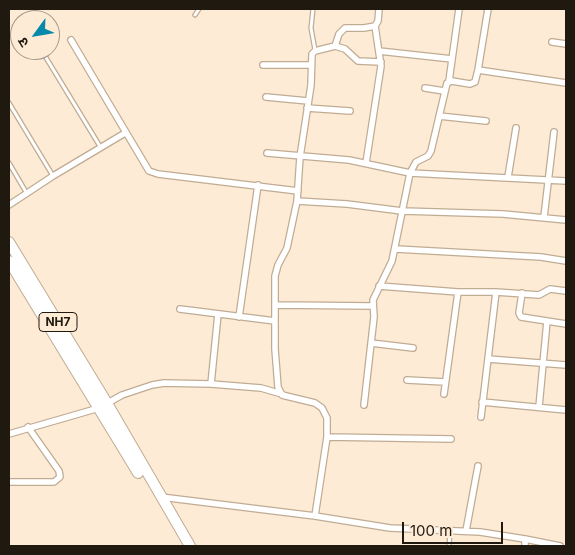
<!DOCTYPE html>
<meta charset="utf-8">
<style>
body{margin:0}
#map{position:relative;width:575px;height:555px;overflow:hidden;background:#fdebd6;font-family:Inter,"Noto Sans Devanagari",sans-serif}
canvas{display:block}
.frame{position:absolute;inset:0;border:10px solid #20190f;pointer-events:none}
.north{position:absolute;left:10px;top:10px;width:50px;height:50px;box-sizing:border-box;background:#fdebd6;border:1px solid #a59786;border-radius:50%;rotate:238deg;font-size:14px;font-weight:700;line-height:20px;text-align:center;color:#20190f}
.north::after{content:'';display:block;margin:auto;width:18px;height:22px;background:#0589aa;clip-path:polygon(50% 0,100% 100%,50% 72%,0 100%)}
.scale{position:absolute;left:402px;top:522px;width:101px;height:22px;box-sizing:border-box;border:2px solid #20190f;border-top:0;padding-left:6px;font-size:15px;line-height:18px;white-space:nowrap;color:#20190f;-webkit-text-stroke:4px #fdebd6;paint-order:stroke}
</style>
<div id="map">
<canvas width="575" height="555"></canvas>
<div class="frame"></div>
<div class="north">उ</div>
<div class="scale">100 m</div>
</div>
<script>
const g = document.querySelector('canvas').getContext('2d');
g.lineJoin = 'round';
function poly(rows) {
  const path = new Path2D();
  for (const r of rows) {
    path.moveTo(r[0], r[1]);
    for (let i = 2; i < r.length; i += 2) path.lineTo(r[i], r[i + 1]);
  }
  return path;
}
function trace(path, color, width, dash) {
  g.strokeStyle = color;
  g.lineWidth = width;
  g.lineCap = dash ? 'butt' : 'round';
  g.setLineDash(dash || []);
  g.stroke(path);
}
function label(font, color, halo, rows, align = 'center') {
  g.font = font + ' Inter,sans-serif';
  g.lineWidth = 5;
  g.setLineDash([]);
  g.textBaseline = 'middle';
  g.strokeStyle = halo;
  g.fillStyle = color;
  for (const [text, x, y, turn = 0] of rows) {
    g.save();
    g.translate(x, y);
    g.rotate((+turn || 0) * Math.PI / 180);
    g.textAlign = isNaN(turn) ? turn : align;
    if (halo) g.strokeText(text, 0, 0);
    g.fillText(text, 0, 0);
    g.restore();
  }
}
const service = poly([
 [313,9,311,28,315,50],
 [195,15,199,9],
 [45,56,101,148],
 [9,103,53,176],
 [9,163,26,192],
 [449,546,450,531]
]);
const minor = poly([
 [71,40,149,171,158,174,298,191],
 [552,42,566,44],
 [335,46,345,49,358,61,381,62],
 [379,51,452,59],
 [263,65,311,65],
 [478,70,566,83],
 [449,81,459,9],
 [425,88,444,91],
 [266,97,308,101],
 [307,108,350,111],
 [439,116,486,121],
 [267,153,349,160,410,173,566,181],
 [366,163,381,66,375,26],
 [508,177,516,128],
 [297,201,347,204,402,211,503,214,566,220],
 [9,205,53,176,125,133],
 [544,217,554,132],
 [396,249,541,257,566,261],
 [379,286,458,292,496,292,481,417],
 [496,292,539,295,550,289,566,291],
 [522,293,519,313,521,317,566,324],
 [275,305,372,306],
 [180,309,275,321],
 [239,317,258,185],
 [371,343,413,348],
 [488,359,566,365],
 [407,380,445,382],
 [211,384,218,314],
 [444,394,458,292],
 [482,402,566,410],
 [364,405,374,317,373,300,392,261,410,173,416,162,428,156,431,151,447,83,452,81,470,84,475,82,478,70,488,9],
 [539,407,547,321],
 [9,434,99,408,122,395,152,385,164,383,211,384,261,388,282,394],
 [327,437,451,439],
 [9,482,54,482,60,477,59,471,28,427],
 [161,497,315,516,327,437,327,418,322,408,315,403,282,395,278,387,275,349,275,276,278,265,287,248,297,201,300,157,311,85,312,54,315,51,335,46,339,34,345,28,364,28,375,26,378,21,379,9],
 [315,516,390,528,480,532,525,539,560,546],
 [466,531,478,466],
 [525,546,525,539]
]);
const trunk = poly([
 [9,242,107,403,190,546],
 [9,261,138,473]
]);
const shields = [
 [58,322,38]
];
const shieldNames = [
 ["NH7",58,322]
];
trace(service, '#c0ac93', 5.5);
trace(minor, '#c0ac93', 8);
trace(trunk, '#c0ac93', 12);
trace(service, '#fff', 3);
trace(minor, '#fff', 5.5);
trace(trunk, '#fff', 10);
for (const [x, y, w] of shields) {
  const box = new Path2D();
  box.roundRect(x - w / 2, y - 9.5, w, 19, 4);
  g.fillStyle = '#fdebd6';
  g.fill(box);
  trace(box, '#20190f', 1);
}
label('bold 12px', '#20190f', null, shieldNames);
</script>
